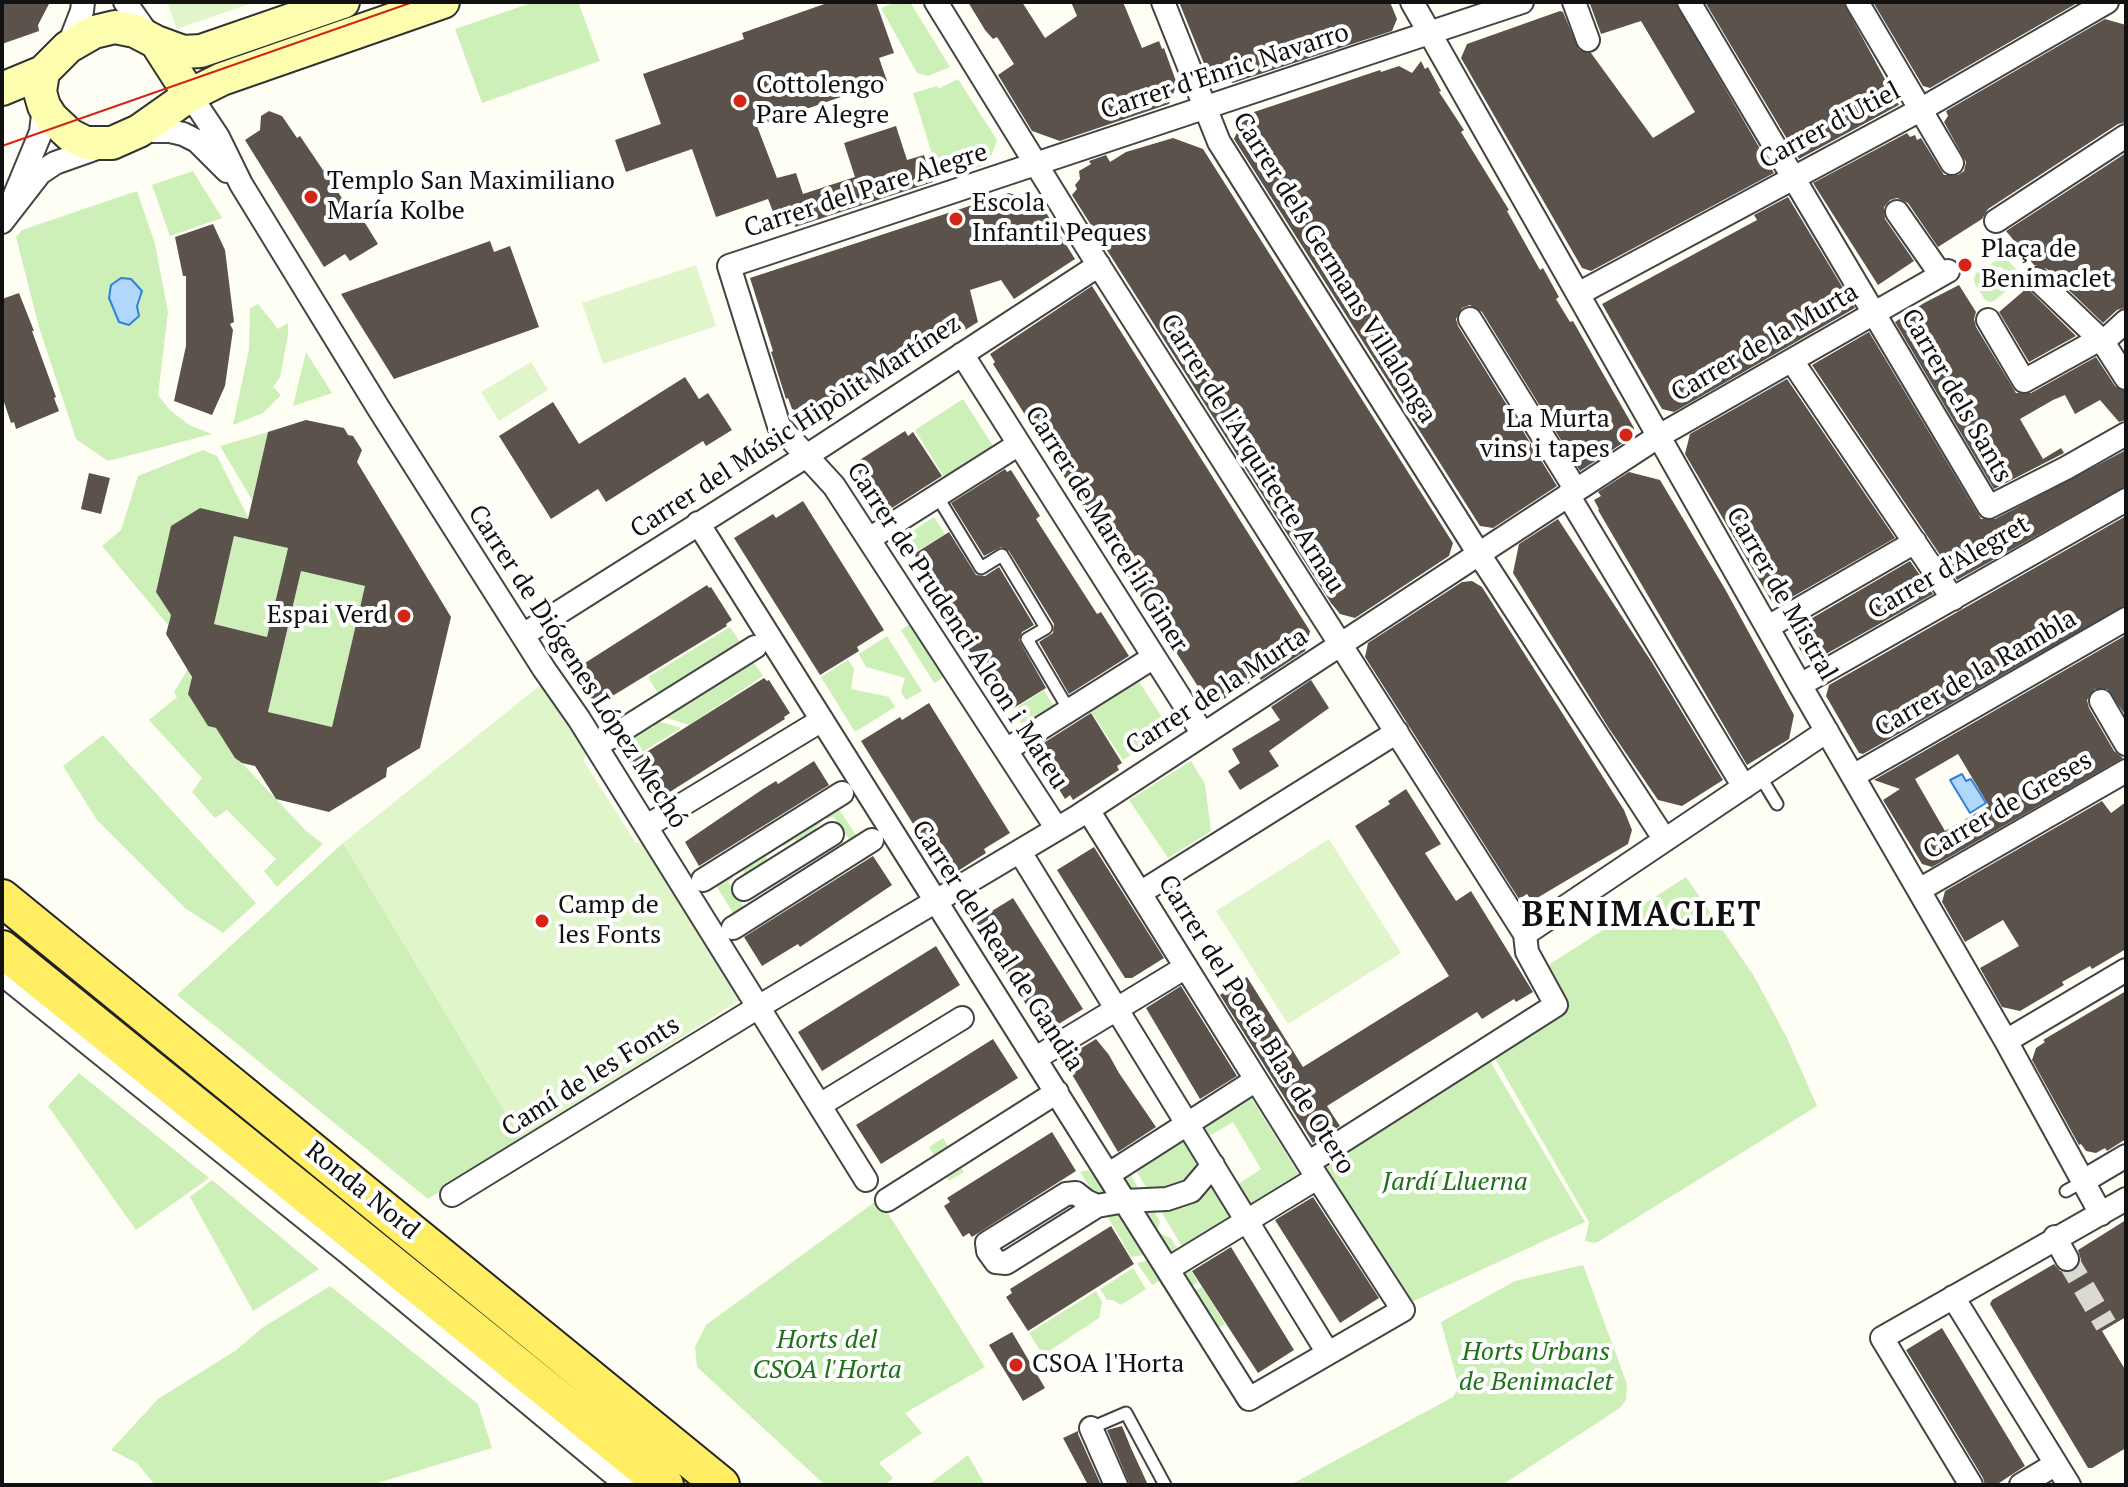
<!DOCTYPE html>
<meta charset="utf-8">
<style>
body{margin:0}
#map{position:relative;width:2128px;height:1487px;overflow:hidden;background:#fffef4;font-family:"PT Serif",serif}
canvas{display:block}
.frame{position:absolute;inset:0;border:4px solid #111;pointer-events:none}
</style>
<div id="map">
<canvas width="2128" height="1487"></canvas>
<div class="frame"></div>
</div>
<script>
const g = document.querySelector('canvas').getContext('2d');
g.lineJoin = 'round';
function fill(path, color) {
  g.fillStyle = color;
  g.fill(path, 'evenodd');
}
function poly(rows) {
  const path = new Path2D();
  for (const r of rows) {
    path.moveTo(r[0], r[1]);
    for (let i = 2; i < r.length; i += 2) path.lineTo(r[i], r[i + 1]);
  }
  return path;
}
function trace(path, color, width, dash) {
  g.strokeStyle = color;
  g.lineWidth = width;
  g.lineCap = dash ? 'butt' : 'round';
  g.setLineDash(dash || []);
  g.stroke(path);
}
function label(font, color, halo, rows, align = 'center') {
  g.font = font + ' "PT Serif",serif';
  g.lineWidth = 8;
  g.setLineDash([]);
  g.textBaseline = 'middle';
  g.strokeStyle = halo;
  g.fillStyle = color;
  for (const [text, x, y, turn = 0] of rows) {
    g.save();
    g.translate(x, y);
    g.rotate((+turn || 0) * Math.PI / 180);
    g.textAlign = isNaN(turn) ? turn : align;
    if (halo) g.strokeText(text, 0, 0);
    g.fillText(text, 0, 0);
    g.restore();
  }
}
const green = poly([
 [534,2,578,2,600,61,482,103,455,29],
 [896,2,910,2,950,67,928,76,917,73,881,8],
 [958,79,997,140,988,164,949,176,943,157,934,160,913,93,937,86,938,89],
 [193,171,222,218,170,236,152,185],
 [137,191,155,244,168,312,158,395,170,410,189,425,212,434,108,461,76,439,39,327,16,237,22,230],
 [1999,259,2007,260,2018,271,2019,280,1994,301,1989,302,1985,300,1975,284,1974,278,1976,273],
 [1994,267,2001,267,2008,273,2008,280,2004,285,1994,286,1989,282,1988,275],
 [258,304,278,329,288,323,288,335,280,377,273,387,281,395,263,413,233,425,249,349,250,308],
 [306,352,332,393,293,406],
 [963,399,995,449,946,480,915,430],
 [268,432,252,500,220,446],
 [203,450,217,456,249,519,200,508,171,526,156,592,171,615,168,625,102,546,121,530,138,476],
 [934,517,945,534,914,553,903,537],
 [234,536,288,548,267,637,214,624],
 [301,571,365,586,332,727,268,712],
 [913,622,946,676,934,683,901,630],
 [730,627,763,676,689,725,658,715,662,700,648,677],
 [887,636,922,691,906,700,901,692,905,678,866,667,859,654],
 [848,660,854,669,851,689,889,697,895,707,855,732,821,677],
 [188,669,208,726,216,728,242,763,306,831,323,844,277,887,264,871,276,859,227,810,215,818,192,792,202,778,149,720,177,697,174,692],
 [1138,680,1170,730,1123,760,1090,710],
 [1044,690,1055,708,1024,728,1013,710],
 [657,721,681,728,633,758,618,734,633,736,653,727],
 [103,735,256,903,223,933,185,908,97,820,63,766],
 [1191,761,1205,784,1211,831,1168,858,1129,800],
 [836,805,860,841,846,849,843,844,849,839,833,816,828,819,824,813],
 [818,819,821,824,816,827,820,835,800,847,795,839,784,846,781,841],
 [343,843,522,1140,428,1199,177,995],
 [773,846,776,850,766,857,771,865,748,879,743,871,738,873,735,869],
 [730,872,733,878,728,882,744,907,749,904,752,909,736,918,714,882],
 [1686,877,1754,976,1787,1038,1817,1106,1596,1243,1585,1241,1589,1222,1493,1055,1568,1007,1549,972,1550,964],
 [1487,1056,1585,1222,1405,1305,1313,1164],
 [79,1073,209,1178,136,1230,48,1106],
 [1248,1093,1302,1179,1249,1212,1234,1187,1261,1169,1233,1122,1209,1136,1201,1121],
 [1186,1131,1198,1152,1199,1166,1184,1186,1148,1191,1134,1167,1169,1151],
 [943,1138,964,1172,949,1181,929,1147],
 [1123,1162,1140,1191,1097,1198,1080,1172],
 [212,1180,319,1269,253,1311,190,1197],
 [1212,1187,1235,1221,1214,1231,1206,1230,1186,1253,1159,1208,1192,1198],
 [879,1199,985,1367,905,1413,922,1433,879,1463,893,1478,885,1485,825,1485,697,1367,695,1347,706,1325],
 [1153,1209,1160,1222,1157,1229,1159,1233,1171,1238,1181,1255,1155,1253,1131,1257,1105,1212],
 [1150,1260,1185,1261,1198,1282,1189,1288,1191,1293,1202,1287,1225,1324,1218,1328,1244,1371,1241,1377,1227,1388,1159,1281,1152,1285,1137,1263],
 [1583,1265,1627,1384,1626,1400,1620,1408,1502,1485,1290,1485,1453,1397,1459,1387,1441,1322,1515,1281],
 [1133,1268,1146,1289,1121,1305,1113,1300,1107,1300,1100,1289],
 [330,1286,478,1404,492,1448,371,1485,155,1485,137,1463,111,1450,158,1399,235,1351,262,1328],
 [1096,1291,1102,1302,1099,1318,1043,1355,1029,1333],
 [968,1455,985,1485,928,1485]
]);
const pitch = poly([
 [167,2,255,2,177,29],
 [696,265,716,326,603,364,582,303],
 [531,362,548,390,499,421,481,392],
 [548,679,589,749,583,760,636,843,646,841,741,999,522,1140,343,843],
 [1329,839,1401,953,1288,1024,1216,911]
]);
const water = poly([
 [121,278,131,279,142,291,137,306,139,316,129,325,119,322,109,298,111,285,121,278],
 [1962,774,1966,781,1971,779,1986,803,1970,813,1950,780,1962,774]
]);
const building = poly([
 [2,2,50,2,38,25,39,31,2,44],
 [830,2,876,2,894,53,879,58,887,81,757,126,777,178,796,173,803,194,855,177,844,143,896,126,907,160,924,155,933,182,795,227,793,223,779,227,768,199,716,217,692,149,626,172,615,140,661,124,643,74,744,39,742,33],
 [968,2,1022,2,1045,38,1077,16,1071,2,1123,2,1142,48,1159,41,1162,49,1164,48,1177,84,1169,104,1060,141,1032,131,998,75,1014,64,997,37,993,39,985,30],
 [1179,2,1390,2,1397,19,1392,31,1233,83,1207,71],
 [1595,2,1675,2,1774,173,1591,271,1582,268,1461,58,1467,44,1560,11,1563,12,1579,50,1591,53,1653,138,1695,112,1641,21,1601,34,1590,4],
 [1705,2,1843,2,1899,105,1799,159],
 [1873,2,2079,2,1930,88,1923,86],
 [2105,19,2126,25,2126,122,2118,124,1988,209,1982,219,1938,247,1908,203,1897,198,1890,200,1884,207,1885,219,1914,261,1878,285,1813,183,1907,133,1910,137,1915,135,1917,140,1921,138,1944,175,1958,175,1964,171,1966,162,1944,122,1948,116,1946,111],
 [1421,61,1425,69,1428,67,1441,91,1439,92,1464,130,1461,132,1509,210,1507,211,1540,270,1543,268,1559,297,1556,299,1570,322,1573,321,1634,428,1632,437,1580,471,1482,312,1470,305,1462,308,1456,319,1458,326,1557,486,1493,528,1480,526,1234,139,1245,115,1380,70,1381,72,1399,66,1412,73],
 [269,111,282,116,297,138,300,136,323,170,326,168,340,176,336,189,355,218,360,215,378,244,350,261,345,254,324,267,245,140,260,130,261,116],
 [1173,138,1203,149,1453,543,1449,556,1355,618,1340,614,1331,603,1072,195,1077,189,1075,185,1080,179,1079,171,1091,164,1089,161,1106,155,1110,162,1126,152],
 [2126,153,2126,307,2117,310,2103,323,2047,269,2034,265,2006,231],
 [1009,193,1040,203,1075,259,1014,299,1001,280,970,290,978,322,884,380,872,384,854,396,854,398,844,401,846,404,836,406,837,409,827,412,828,414,817,418,792,409,788,398,786,399,771,352,773,351,750,278],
 [1788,197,1855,308,1674,412,1662,409,1602,304,1757,220,1754,215],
 [213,224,225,250,234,322,230,324,233,330,225,386,212,415,174,401,186,346,186,276,183,276,175,237],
 [490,241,494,252,510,246,539,327,394,379,341,294],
 [1959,285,1976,312,1974,319,1976,327,2016,393,2031,393,2096,357,2115,386,2126,392,2126,420,2119,422,2100,400,2075,414,2065,395,2053,400,2020,419,2043,459,2061,448,2064,453,1994,489,1895,322,1924,303],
 [1092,286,1310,631,1305,651,1261,680,1259,677,1211,707,1027,418,993,364,995,362,990,354],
 [2027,288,2076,336,2029,362,1999,312],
 [19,293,34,331,32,331,56,397,54,398,59,411,16,429,14,422,11,423,2,396,2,299],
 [1869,332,1981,519,1995,519,2126,450,2126,486,1957,580,1812,365],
 [685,377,699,399,708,393,732,430,706,446,703,441,606,502,598,489,551,519,499,436,553,402,579,444],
 [1787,379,1895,538,1780,604,1772,602,1685,454,1690,434],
 [306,420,344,428,348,435,353,436,362,450,357,462,451,617,420,748,387,768,386,777,329,812,276,799,255,766,242,763,235,758,216,728,208,726,188,694,192,677,166,634,171,615,156,592,171,526,200,508,248,519,268,432],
 [234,536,288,548,267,637,214,624],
 [301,571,365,586,332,727,268,712],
 [905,431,908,436,913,432,942,476,884,513,856,468,860,464,858,461],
 [1005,469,1007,472,1011,470,1040,516,1036,519,1097,614,1101,612,1129,656,1069,694,1039,642,1053,633,1054,624,1009,551,1001,547,984,556,951,503],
 [1629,472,1660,480,1725,589,1794,715,1789,739,1747,765,1598,510,1599,509,1594,500,1601,496,1598,492],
 [89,473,110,478,101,514,81,509],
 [803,501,884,630,857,647,859,651,820,675,734,538,773,514,776,518],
 [2126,516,2126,605,1863,754,1859,753,1826,696,1829,685],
 [1558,519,1653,664,1723,780,1682,806,1658,800,1608,727,1513,573,1519,544],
 [949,532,976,575,985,576,999,567,1034,625,1022,632,1019,640,1046,688,1012,709,978,656,974,658,944,611,948,609,914,554],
 [1910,561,1933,594,1810,663,1807,662,1793,637,1795,628],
 [1472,581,1482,587,1624,810,1632,830,1628,844,1532,901,1527,894,1519,899,1365,657,1368,643,1462,582],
 [707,585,709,588,711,587,732,620,726,624,727,626,596,706,574,670],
 [2126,635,2126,716,2107,689,2095,689,2087,700,2089,708,2114,751,2123,758,1932,867,1922,864,1883,800,1900,789,1874,780],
 [1958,754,1989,806,1945,831,1915,779],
 [764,678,767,681,769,680,790,713,784,717,785,719,654,802,629,763],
 [1311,680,1329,708,1269,751,1279,766,1240,790,1228,771,1240,763,1232,749,1280,720,1271,707],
 [929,703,1010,833,984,849,986,853,947,878,861,741,900,717,902,720],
 [1091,713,1122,763,1117,766,1119,770,1073,800,1070,795,1065,799,1034,749],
 [814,761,829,785,699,866,685,842,763,789,776,781,778,784],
 [1406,789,1441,844,1425,853,1456,901,1471,891,1533,992,1516,1002,1514,999,1482,1019,1477,1012,1327,1106,1340,1126,1313,1143,1220,995,1247,977,1303,1067,1449,976,1355,826,1390,804,1388,801],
 [2102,801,2111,813,2126,802,2126,949,2092,969,2090,966,2062,982,2064,985,2020,1011,2002,1007,1980,968,2019,946,2003,920,1965,942,1942,902,1945,891],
 [1094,847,1164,958,1132,978,1125,978,1057,870],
 [873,856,892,885,800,947,798,944,762,966,744,937],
 [1013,898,1083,1009,1044,1033,974,922],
 [936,946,960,985,822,1071,798,1032],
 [1181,986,1237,1076,1200,1099,1146,1008],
 [2126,991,2126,1139,2107,1151,2105,1148,2096,1153,2086,1151,2081,1144,2079,1145,2032,1060,2036,1048,2045,1042,2043,1040],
 [993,1039,1018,1078,881,1164,856,1125],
 [1096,1039,1109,1055,1119,1073,1156,1127,1118,1152,1064,1061,1065,1058],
 [1052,1132,1076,1171,972,1237,969,1233,963,1237,944,1206,950,1202,947,1198],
 [1313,1197,1379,1298,1340,1323,1275,1220],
 [2126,1220,2126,1317,2102,1331,2126,1371,2126,1448,2092,1468,2088,1468,1990,1304,1992,1300,2054,1264,2060,1271,2074,1271,2081,1260,2078,1250],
 [1111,1226,1134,1264,1028,1331,1006,1297,1012,1293,1010,1289],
 [1231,1247,1294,1350,1258,1373,1192,1271],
 [1942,1328,2025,1466,1996,1485,1985,1485,1983,1478,1906,1350],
 [1012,1332,1045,1388,1023,1401,989,1345],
 [1122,1426,1131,1448,1148,1485,1130,1485,1107,1430],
 [1078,1431,1078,1434,1101,1485,1088,1485,1063,1438]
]);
const streetTunnel = poly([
 [2067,1259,2106,1325]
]);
const lane = poly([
 [937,496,981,568,1002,555,1046,628,1027,639,1069,710],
 [1760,776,1777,804],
 [2066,1191,2082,1182],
 [1091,1428,1126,1413,1165,1485]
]);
const street = poly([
 [125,2,149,36],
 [936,2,1089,250,1525,934,1527,952,1556,1005,1308,1163],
 [1163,2,1219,142,1479,554,1665,840],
 [1412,2,1800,685,2006,1041,2101,1214],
 [1574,2,1588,40],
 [1689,2,1989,507,2066,468,2126,434],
 [1857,2,1952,163],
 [68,47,82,11,83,2],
 [190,95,218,137,241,184,379,409,544,669,579,719,866,1180],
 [139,131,170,131,183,134,197,141,227,171],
 [14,197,41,132,44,106],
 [1897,212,1941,275],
 [1996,221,2126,136],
 [2,222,40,173,55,163,103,146],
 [2037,279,2103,342,2126,378],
 [1578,294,1920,110,2107,2],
 [1470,319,1576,490],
 [1988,320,2024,381,2100,339],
 [2103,342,2126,321],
 [962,354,1203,734],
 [1792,361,1953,599],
 [1568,495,1744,787],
 [698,523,1249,1399,1403,1310,1308,1163,1088,810],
 [869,539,1019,444],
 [1768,627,1915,542],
 [523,635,808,455,1099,265],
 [1800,685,2126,500],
 [2101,701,2126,744],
 [608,739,755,647],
 [1006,750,1154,657],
 [1853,776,2126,619],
 [647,826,822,720],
 [1057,829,834,486,779,426,729,266,1522,2],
 [1020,852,1328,1353],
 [703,880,842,793],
 [744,889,832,834],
 [1919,890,2126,771],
 [1140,893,1397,732],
 [733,928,872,840],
 [1525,934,1827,731],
 [2,974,348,1253,627,1485],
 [2006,1041,2126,970],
 [1036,1058,1186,967],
 [820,1105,962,1018],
 [1109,1174,1256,1080],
 [2082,1182,2126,1156],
 [452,1195,760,1006,1077,817,1659,436,1948,271],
 [887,1200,1057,1092],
 [1097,1206,1086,1201,1076,1193,1066,1194,987,1243,988,1251,996,1262,1006,1263,1097,1206,1125,1201,1167,1199,1191,1191,1213,1165],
 [2055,1237,2067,1259],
 [1168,1269,1317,1178],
 [1953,1297,2069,1485],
 [1091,1428,1116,1485],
 [1971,1485,1882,1338,2126,1199],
 [2021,1485,2056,1464]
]);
const secondary = poly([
 [156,42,183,52,201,51,343,2],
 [2,89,43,72],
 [190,95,156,42,135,31,115,27,94,32,68,47,43,72,40,92,44,106,51,117,70,135,86,143,112,143,139,131,190,95,222,79,443,2]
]);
const primary = poly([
 [2,898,721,1485],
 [2,949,665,1485]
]);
const tram = poly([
 [2,146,413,2]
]);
const markers = [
 [740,101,8,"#d32616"],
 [311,197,8,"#d32616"],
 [956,219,8,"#d32616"],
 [1965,265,8,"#d32616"],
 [1626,435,8,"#d32616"],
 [404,616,8,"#d32616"],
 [542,921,8,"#d32616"],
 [1016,1365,8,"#d32616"]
];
const streetNames = [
 ["Carrer d'Enric Navarro",1225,72,-18],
 ["Carrer d'Utiel",1830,126,-28],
 ["Carrer del Pare Alegre",866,191,-18],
 ["Carrer dels Germans Villalonga",1334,268,58],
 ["Carrer de la Murta",1765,343,-30],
 ["Carrer dels Sants",1956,396,60],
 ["Carrer del Músic Hipòlit Martínez",796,427,-33],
 ["Carrer de l'Arquitecte Arnau",1252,454,58],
 ["Carrer de Marcel·lí Giner",1106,529,58],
 ["Carrer d'Alegret",1949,568,-30],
 ["Carrer de Mistral",1781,594,60],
 ["Carrer de Prudenci Alcon i Mateu",957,626,57],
 ["Carrer de Diógenes López Mechó",577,667,57],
 ["Carrer de la Rambla",1976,674,-30],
 ["Carrer de la Murta",1217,692,-33],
 ["Carrer de Greses",2008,806,-30],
 ["Carrer del Real de Gandia",997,946,57],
 ["Carrer del Poeta Blas de Otero",1256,1025,58],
 ["Camí de les Fonts",591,1077,-32],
 ["Ronda Nord",362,1191,39]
];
const poiNames = [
 ["Cottolengo",756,86],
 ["Pare Alegre",756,116],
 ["Templo San Maximiliano",327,182],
 ["María Kolbe",327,212],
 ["Escola",972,204],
 ["Infantil Peques",972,234],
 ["Plaça de",1981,250],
 ["Benimaclet",1981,280],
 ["La Murta",1610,420,"right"],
 ["vins i tapes",1610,450,"right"],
 ["Espai Verd",388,616,"right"],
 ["Camp de",558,906],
 ["les Fonts",558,936],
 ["CSOA l'Horta",1032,1365]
];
const parkNames = [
 ["Jardí Lluerna",1455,1183],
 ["Horts del",827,1341],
 ["CSOA l'Horta",827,1371],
 ["Horts Urbans",1536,1353],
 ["de Benimaclet",1536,1383]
];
const districtNames = [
 ["BENIMACLET",1642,916]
];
fill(green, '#cdefb8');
fill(pitch, '#e1f5cb');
fill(water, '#b2d7fd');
trace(water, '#3081dd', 2);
fill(building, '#5b534b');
trace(streetTunnel, '#dbdad2', 22, [22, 11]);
trace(lane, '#444', 15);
trace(street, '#444', 26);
trace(secondary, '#333', 36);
trace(primary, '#222', 40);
trace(lane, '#fff', 11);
trace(street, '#fff', 22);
trace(secondary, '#fdffaf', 32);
trace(primary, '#ffee64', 36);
trace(tram, '#d32616', 2);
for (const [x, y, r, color] of markers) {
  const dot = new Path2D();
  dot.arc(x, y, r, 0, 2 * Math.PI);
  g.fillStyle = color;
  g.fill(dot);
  trace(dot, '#fff', 3);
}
label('26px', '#111', '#fff', streetNames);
label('26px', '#111', '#fff', poiNames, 'left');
label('italic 26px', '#1e7217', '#fff', parkNames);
g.letterSpacing = '2px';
label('bold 34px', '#111', '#fff', districtNames);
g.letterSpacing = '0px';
</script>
